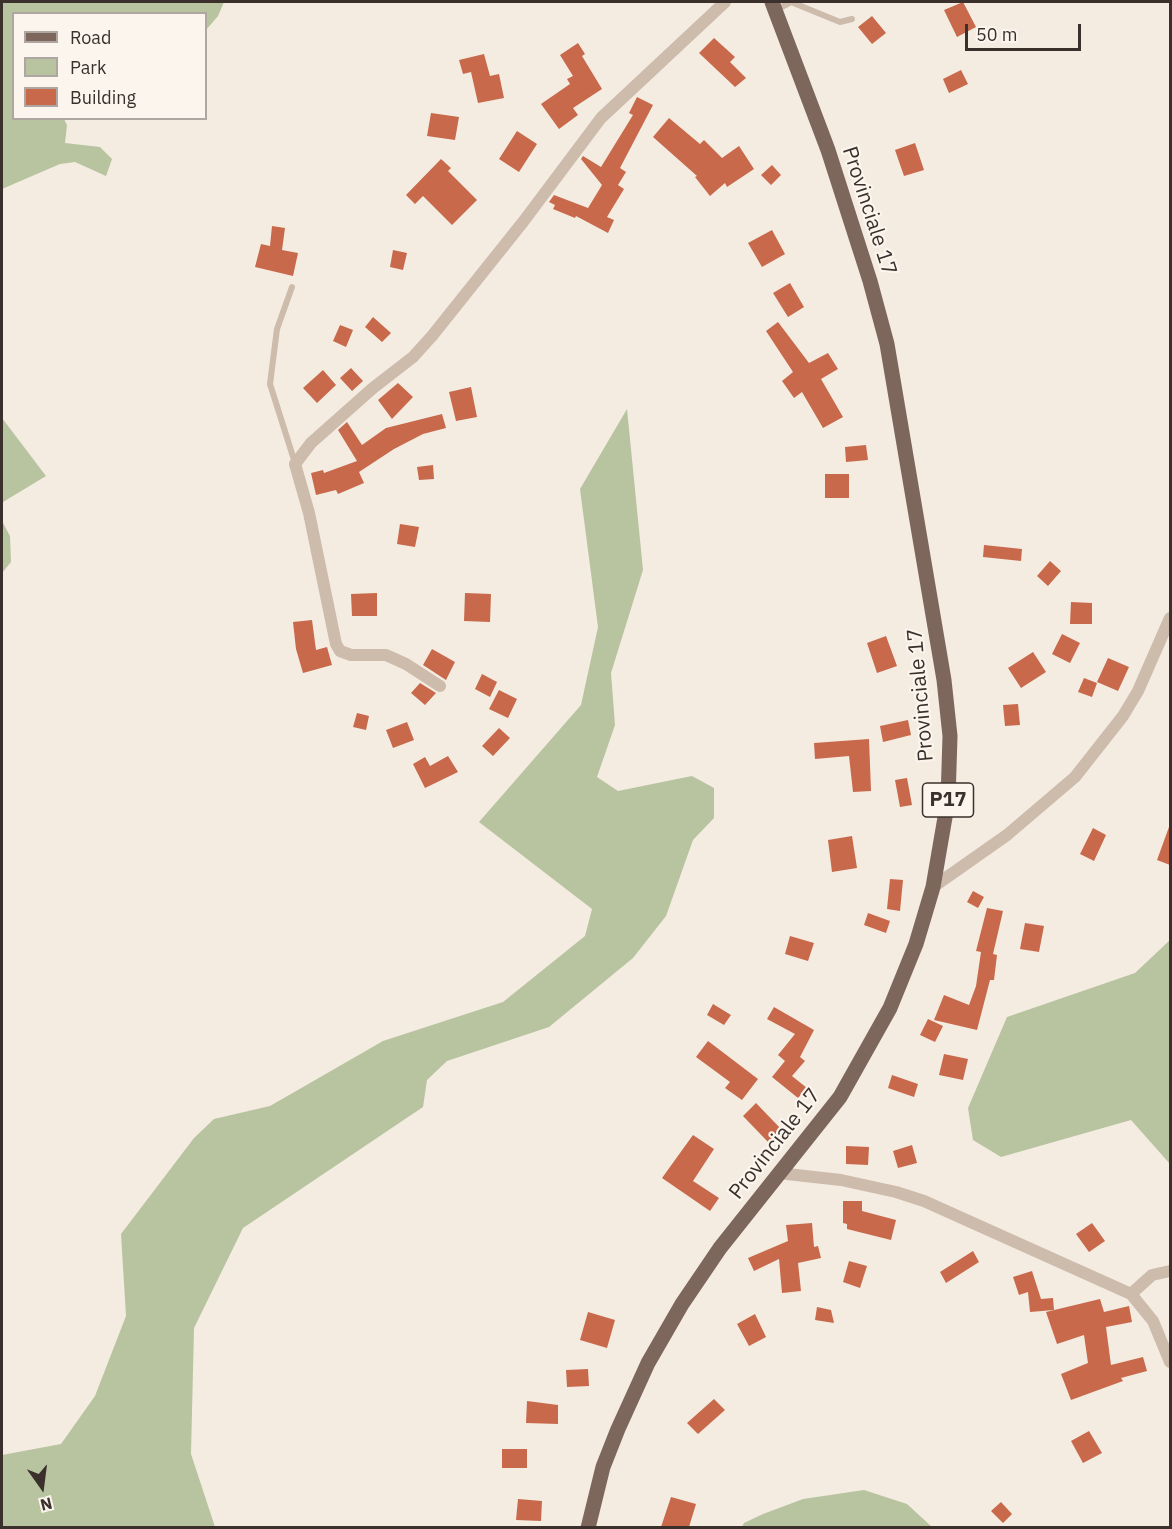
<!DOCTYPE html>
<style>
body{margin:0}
#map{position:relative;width:1172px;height:1529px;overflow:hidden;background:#f4ebe1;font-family:"IBM Plex Sans",sans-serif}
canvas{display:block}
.frame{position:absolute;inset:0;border:3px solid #3b302b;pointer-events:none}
.legend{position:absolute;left:12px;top:12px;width:195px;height:108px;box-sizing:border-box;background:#fbf5ee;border:2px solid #aea6a0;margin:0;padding:8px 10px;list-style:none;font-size:18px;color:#3b302b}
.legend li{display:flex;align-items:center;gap:12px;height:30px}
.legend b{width:30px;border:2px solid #aea6a0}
.north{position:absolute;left:12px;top:1457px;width:60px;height:60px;-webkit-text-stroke:4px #fbf5ee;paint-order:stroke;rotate:166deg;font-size:16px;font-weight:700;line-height:24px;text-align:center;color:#3b302b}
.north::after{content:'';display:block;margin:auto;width:21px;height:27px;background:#3b302b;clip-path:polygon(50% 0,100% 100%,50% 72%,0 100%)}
.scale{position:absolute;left:965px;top:24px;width:116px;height:27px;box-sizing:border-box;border:3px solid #3b302b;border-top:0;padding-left:8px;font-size:18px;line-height:21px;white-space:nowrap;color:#3b302b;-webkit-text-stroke:4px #fbf5ee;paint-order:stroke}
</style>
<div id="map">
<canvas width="1172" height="1529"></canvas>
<div class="frame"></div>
<ul class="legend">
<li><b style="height:8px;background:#7d675c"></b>Road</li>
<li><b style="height:16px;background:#b8c4a0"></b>Park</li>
<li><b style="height:16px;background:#c8694b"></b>Building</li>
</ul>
<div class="north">N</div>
<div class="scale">50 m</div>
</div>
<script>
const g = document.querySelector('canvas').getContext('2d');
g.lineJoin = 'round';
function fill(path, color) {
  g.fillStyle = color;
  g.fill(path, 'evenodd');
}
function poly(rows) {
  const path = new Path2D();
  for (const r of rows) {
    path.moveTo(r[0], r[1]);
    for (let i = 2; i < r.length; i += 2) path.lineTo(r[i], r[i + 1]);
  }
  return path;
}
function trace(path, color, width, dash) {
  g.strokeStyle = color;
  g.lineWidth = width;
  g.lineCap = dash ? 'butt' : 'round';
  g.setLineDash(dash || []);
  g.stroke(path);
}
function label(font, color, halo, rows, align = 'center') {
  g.font = font + ' "IBM Plex Sans",sans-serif';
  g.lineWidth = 4.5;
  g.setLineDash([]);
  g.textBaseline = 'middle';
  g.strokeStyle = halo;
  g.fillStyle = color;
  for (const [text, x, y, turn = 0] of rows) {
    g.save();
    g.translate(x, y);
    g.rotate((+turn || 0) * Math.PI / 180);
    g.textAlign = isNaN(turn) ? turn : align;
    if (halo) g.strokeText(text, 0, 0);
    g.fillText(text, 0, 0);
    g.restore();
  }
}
const green = poly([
 [2,2,224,2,218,16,206,30,206,14,14,14,14,118,64,119,67,125,65,143,100,147,112,159,106,176,75,162,60,164,2,189],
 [627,409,643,570,611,673,615,725,597,777,618,791,692,776,714,788,714,818,693,840,666,916,633,958,549,1027,447,1061,427,1080,423,1107,243,1228,194,1328,191,1454,215,1527,2,1527,2,1455,61,1444,95,1396,126,1316,121,1234,194,1138,214,1119,270,1106,383,1041,503,1002,585,936,592,909,479,822,581,705,598,627,580,489],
 [2,418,46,476,3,502,2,500],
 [2,521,10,536,11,562,2,573],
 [1170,940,1170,1164,1131,1120,1001,1157,973,1140,968,1108,1007,1017,1135,973],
 [864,1490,907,1504,932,1527,742,1527,744,1523,763,1514,803,1499]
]);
const building = poly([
 [963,2,976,27,957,37,944,10],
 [872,16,886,33,872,44,858,27],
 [714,38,735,57,730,62,746,78,735,87,699,53],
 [578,43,585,54,582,56,602,89,573,108,578,115,559,129,541,104,570,84,567,79,573,76,560,55],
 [484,54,490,76,499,74,504,98,478,103,471,72,463,74,459,60],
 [961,70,968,84,949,93,943,79],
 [637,97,653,105,620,168,626,172,618,185,624,189,607,217,614,220,608,233,576,216,575,218,553,209,555,205,549,202,554,195,588,208,602,185,581,159,583,156,601,167,633,115,629,113],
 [431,113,459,117,455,140,427,136],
 [669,118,700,144,704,140,722,158,739,146,754,169,727,187,725,183,710,196,695,177,697,176,653,137],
 [517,131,537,144,519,172,499,159],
 [915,143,924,170,904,176,895,150],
 [441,159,451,168,448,171,477,200,452,225,423,196,415,204,406,195],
 [772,165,781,175,771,185,761,175],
 [272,226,285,228,282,250,298,253,293,276,255,267,261,244,270,246],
 [772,230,785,254,762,267,748,243],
 [393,250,407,253,403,270,390,267],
 [790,283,804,307,788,317,773,293],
 [373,317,391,333,382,342,365,327],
 [778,322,809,363,828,353,838,369,821,379,843,417,823,428,802,392,794,398,782,381,793,372,766,331],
 [340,325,353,330,346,347,333,341],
 [351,368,363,381,352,391,340,378],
 [323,370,336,385,317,403,303,388],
 [398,383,413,397,392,419,378,400],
 [471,387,477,417,456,421,449,392],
 [442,414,446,428,423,434,394,449,359,472,364,483,338,494,336,490,316,495,311,473,323,470,324,473,357,461,338,430,347,422,362,445,386,428],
 [866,445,868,460,846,462,845,447],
 [433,465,434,479,419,480,417,467],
 [825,474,849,474,849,498,825,498],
 [400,524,419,527,415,547,397,544],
 [984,545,1022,549,1021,561,983,557],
 [1050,561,1061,571,1048,586,1037,576],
 [377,593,377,616,352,616,351,594],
 [465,593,491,594,490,622,464,621],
 [1071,602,1092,603,1092,624,1070,624],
 [312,620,316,650,327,647,332,665,303,673,296,649,293,622],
 [1062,634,1080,643,1070,663,1052,654],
 [886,636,897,666,877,673,867,643],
 [432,649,455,662,446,680,423,665],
 [1033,652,1046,672,1021,688,1008,668],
 [1108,658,1129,667,1118,691,1097,682],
 [482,674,497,682,490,697,475,689],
 [1084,678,1097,683,1092,697,1078,692],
 [420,683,436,693,425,705,411,693],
 [499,690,517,699,508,718,489,709],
 [1018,704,1020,725,1005,726,1003,705],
 [357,713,369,716,366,730,353,727],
 [908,720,911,735,883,742,880,726],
 [407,722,414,740,393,748,386,730],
 [499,728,510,738,493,756,482,746],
 [869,739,871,791,853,792,849,756,815,759,814,743],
 [448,756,458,772,425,788,413,764,425,757,430,766],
 [907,778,912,805,900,807,895,780],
 [1169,827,1170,827,1170,865,1157,860],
 [1093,828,1106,835,1094,861,1080,854],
 [852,836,857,868,832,872,828,840],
 [890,879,903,880,900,911,887,909],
 [973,891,984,897,978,908,967,902],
 [987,908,1003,911,993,954,997,955,994,980,990,980,977,1030,934,1020,944,995,969,1005,976,986,981,952,976,951],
 [868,913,890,921,886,933,864,925],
 [1025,923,1044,926,1039,952,1020,949],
 [790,936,814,943,808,961,785,954],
 [713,1004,731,1015,724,1025,707,1015],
 [774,1007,814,1030,800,1057,805,1061,792,1076,807,1088,798,1098,772,1077,785,1061,778,1055,795,1034,767,1019],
 [928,1019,943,1026,935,1042,920,1035],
 [708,1041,758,1079,742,1100,725,1088,730,1082,696,1057],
 [944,1054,968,1059,963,1080,939,1075],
 [892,1075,918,1084,914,1097,888,1088],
 [756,1103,781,1129,768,1142,743,1116],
 [693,1135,714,1149,693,1181,719,1198,710,1211,662,1178],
 [912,1145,917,1163,898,1168,893,1151],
 [846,1146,869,1147,868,1165,846,1164],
 [843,1201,862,1201,862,1211,896,1220,891,1240,847,1229,847,1224,843,1223],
 [812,1223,814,1247,818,1246,821,1258,798,1263,801,1291,782,1293,779,1259,754,1271,748,1258,788,1241,786,1225],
 [1092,1223,1105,1241,1089,1252,1076,1234],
 [973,1251,979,1262,946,1283,940,1272],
 [849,1261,867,1266,860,1288,843,1282],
 [1032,1271,1041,1299,1053,1298,1054,1310,1030,1312,1028,1292,1019,1295,1013,1277],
 [1100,1299,1104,1312,1129,1306,1132,1322,1106,1327,1111,1365,1143,1357,1147,1371,1121,1378,1123,1381,1071,1400,1061,1374,1088,1363,1084,1335,1057,1344,1046,1312],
 [817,1307,831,1310,834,1323,815,1320],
 [588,1312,615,1320,607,1348,580,1340],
 [755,1314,766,1337,749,1346,737,1324],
 [588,1369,589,1386,567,1387,566,1370],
 [714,1399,725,1410,698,1434,687,1423],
 [527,1401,558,1405,558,1424,526,1423],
 [1089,1431,1102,1453,1083,1463,1071,1441],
 [502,1449,527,1449,527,1468,502,1468],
 [671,1497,696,1504,689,1527,661,1527],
 [518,1499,542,1501,541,1521,516,1520],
 [1001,1502,1012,1514,1003,1523,991,1511]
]);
const lane = poly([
 [776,10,791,2,840,22,852,19],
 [292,287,277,329,270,384,295,463]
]);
const street = poly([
 [440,686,406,664,386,655,351,655,340,651,336,644,309,513,295,464,311,443,373,388,413,357,432,336,523,222,601,118,725,2],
 [933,887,1007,835,1075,777,1123,716,1138,691,1170,618],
 [778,1173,841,1180,896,1192,924,1201,1131,1294,1153,1321,1170,1362],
 [1131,1294,1152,1275,1170,1271]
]);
const primary = poly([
 [588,1528,603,1467,618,1429,648,1363,682,1304,720,1248,840,1097,890,1008,916,944,933,887,948,800,950,736,944,680,887,344,870,281,828,150,772,2]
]);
const shields = [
 [948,800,51]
];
const shieldNames = [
 ["P17",948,800]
];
const streetNames = [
 ["Provinciale 17",869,211,72],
 ["Provinciale 17",921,695,-95],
 ["Provinciale 17",775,1144,-52]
];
fill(green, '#b8c4a0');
fill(building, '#c8694b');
trace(lane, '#cdbbac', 6);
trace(street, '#cdbbac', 12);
trace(primary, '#7d675c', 15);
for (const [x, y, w] of shields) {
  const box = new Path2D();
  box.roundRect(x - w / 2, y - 17, w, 34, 4.5);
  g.fillStyle = '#fbf5ee';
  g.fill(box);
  trace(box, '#3b302b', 1.5);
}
label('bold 20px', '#3b302b', null, shieldNames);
label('21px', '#3b302b', '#fbf5ee', streetNames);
</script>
